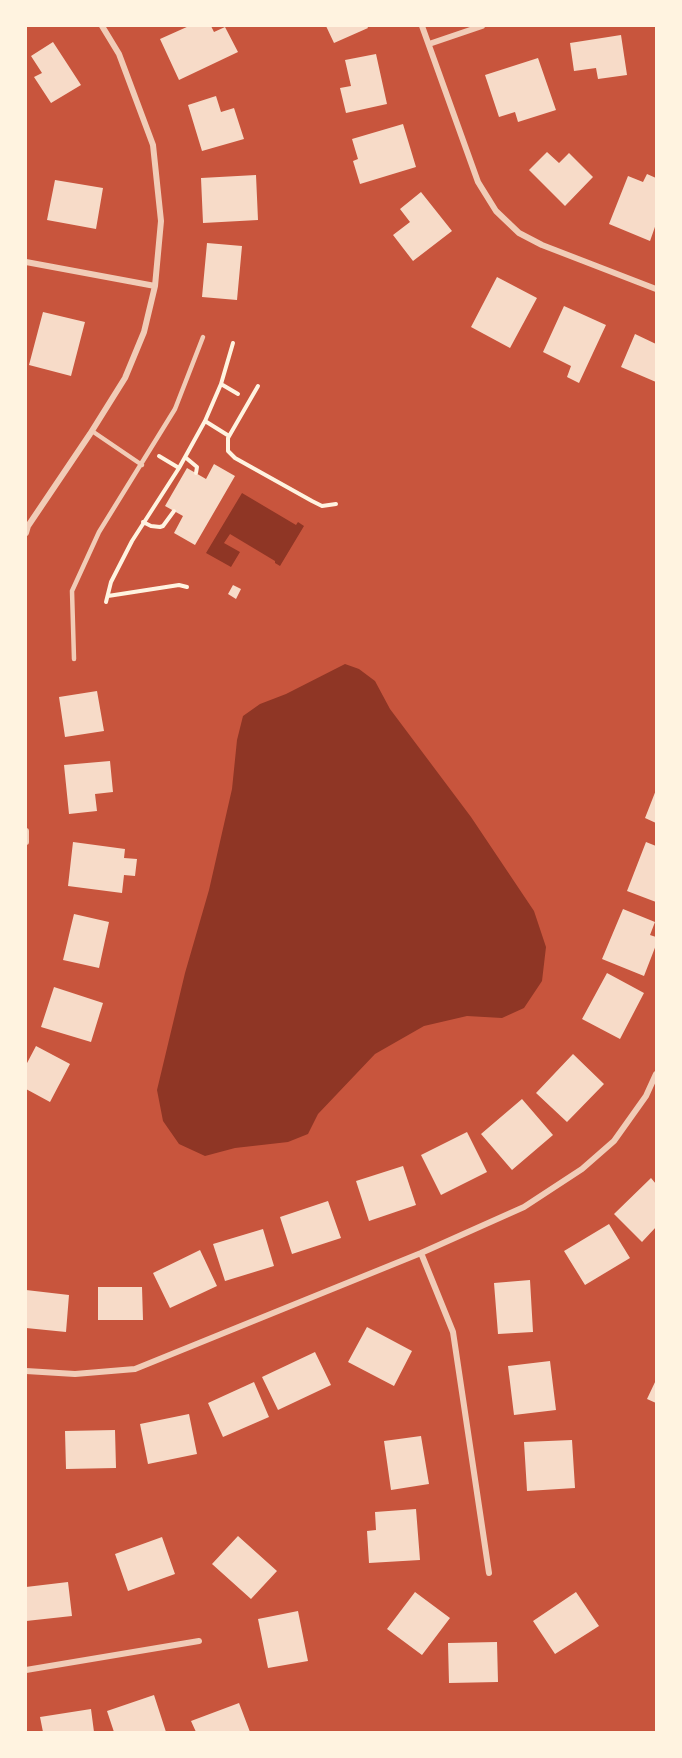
<!DOCTYPE html>
<style>
body{margin:0}
#map{position:relative;width:682px;height:1758px;overflow:hidden;background:#c8553d;font-family:Barlow,sans-serif}
canvas{display:block}
.frame{position:absolute;inset:0;border:27px solid #fff3e0;pointer-events:none}
</style>
<div id="map">
<canvas width="682" height="1758"></canvas>
<div class="frame"></div>
</div>
<script>
const g = document.querySelector('canvas').getContext('2d');
g.lineJoin = 'round';
function fill(path, color) {
  g.fillStyle = color;
  g.fill(path, 'evenodd');
}
function poly(rows) {
  const path = new Path2D();
  for (const r of rows) {
    path.moveTo(r[0], r[1]);
    for (let i = 2; i < r.length; i += 2) path.lineTo(r[i], r[i + 1]);
  }
  return path;
}
function trace(path, color, width, dash) {
  g.strokeStyle = color;
  g.lineWidth = width;
  g.lineCap = dash ? 'butt' : 'round';
  g.setLineDash(dash || []);
  g.stroke(path);
}
const water = poly([
 [242,493,296,525,298,522,304,526,280,566,275,563,275,561,230,534,224,543,240,552,231,567,206,553],
 [345,664,359,669,375,681,390,709,471,817,534,911,546,947,542,981,524,1008,502,1018,467,1016,424,1026,375,1054,318,1114,308,1134,288,1142,235,1148,205,1156,179,1144,163,1121,157,1090,185,973,209,890,232,789,237,740,243,716,260,704,286,694]
]);
const building = poly([
 [189,26,211,26,214,32,225,27,238,52,179,80,160,39],
 [326,26,367,26,368,28,334,43],
 [621,35,627,75,598,79,596,68,574,71,570,43],
 [53,42,81,85,51,103,34,77,42,73,31,56],
 [376,54,387,104,346,113,340,88,351,86,345,60],
 [538,58,556,110,518,122,515,112,499,117,485,75],
 [216,96,221,112,234,108,244,139,202,151,188,105],
 [403,124,416,167,360,184,353,161,358,159,352,139],
 [547,152,559,163,569,153,593,177,565,206,529,170],
 [647,174,656,178,656,224,650,241,609,224,628,176,643,182],
 [256,175,258,220,203,223,201,178],
 [55,180,103,188,96,229,47,220],
 [421,192,452,231,413,261,393,235,410,222,400,209],
 [207,243,242,246,237,300,202,297],
 [497,277,537,298,510,348,471,327],
 [564,306,606,325,579,383,567,377,571,366,543,352],
 [43,312,85,322,71,376,29,365],
 [635,334,656,344,656,382,621,367],
 [214,464,235,476,195,545,174,533,183,516,165,506,187,468,206,479],
 [233,585,241,589,236,599,228,594],
 [97,691,104,731,65,737,59,697],
 [110,761,113,792,95,794,97,811,69,814,64,765],
 [656,790,656,823,645,818],
 [73,842,125,849,124,858,137,859,135,876,124,875,122,893,68,886],
 [646,842,656,846,656,902,627,891],
 [623,909,655,922,650,935,656,937,656,945,644,976,602,959],
 [74,914,109,922,99,968,63,960],
 [607,973,644,993,620,1039,582,1019],
 [54,987,103,1003,91,1042,41,1027],
 [36,1046,70,1064,50,1102,26,1089,26,1065],
 [573,1054,604,1084,567,1122,536,1093],
 [522,1099,553,1135,512,1170,481,1134],
 [467,1132,487,1172,441,1195,421,1155],
 [403,1166,416,1205,369,1221,356,1181],
 [651,1178,656,1184,656,1227,642,1242,614,1214],
 [328,1201,341,1238,292,1254,280,1217],
 [609,1224,630,1258,585,1285,564,1251],
 [263,1229,274,1266,225,1281,213,1244],
 [200,1250,217,1286,170,1308,153,1273],
 [530,1280,533,1332,498,1334,494,1283],
 [98,1287,142,1287,143,1320,98,1320],
 [26,1290,69,1295,66,1332,26,1328],
 [367,1327,412,1351,394,1386,348,1362],
 [315,1352,331,1385,278,1410,262,1377],
 [550,1361,556,1410,514,1415,508,1366],
 [656,1380,656,1403,647,1399],
 [254,1382,269,1417,223,1437,208,1403],
 [189,1414,197,1454,148,1464,140,1424],
 [115,1430,116,1468,66,1469,65,1431],
 [421,1436,429,1484,391,1490,384,1441],
 [572,1440,575,1488,527,1491,524,1442],
 [416,1509,420,1560,369,1563,367,1531,376,1530,375,1512],
 [238,1536,277,1571,251,1599,212,1564],
 [162,1537,175,1574,128,1591,115,1554],
 [68,1582,72,1616,26,1621,26,1587],
 [415,1592,450,1618,422,1655,387,1629],
 [576,1592,599,1626,555,1654,533,1621],
 [298,1611,308,1661,268,1668,258,1619],
 [497,1642,498,1682,449,1683,448,1643],
 [154,1695,166,1732,114,1732,107,1711],
 [239,1703,250,1732,196,1732,191,1721],
 [91,1709,94,1732,43,1732,40,1717]
]);
const path = poly([
 [221,384,238,394],
 [258,386,228,438,228,451,235,458,312,501,322,506,336,504],
 [205,421,229,436],
 [159,456,179,468],
 [185,457,197,467,196,473],
 [143,522,151,526,160,527,163,526,174,511],
 [108,596,179,585,187,587],
 [106,602,111,582,132,541,179,468,205,421,221,384,233,343]
]);
const service = poly([
 [92,431,142,465],
 [74,659,72,591,99,532,175,409,203,337]
]);
const minor = poly([
 [422,26,478,182,496,211,519,233,542,245,656,289],
 [429,44,482,26],
 [26,262,155,286],
 [26,533,28,526,90,434,125,378,144,332,155,286,161,221,153,145,119,54,102,26],
 [26,831,26,842],
 [421,1253,453,1332,489,1573],
 [26,1371,75,1374,135,1369,421,1253,524,1207,582,1169,614,1141,646,1096,656,1074],
 [26,1670,199,1641]
]);
fill(water, '#8f3625');
fill(building, '#f7dbc8');
trace(path, '#fff3e0', 4);
trace(service, '#f1ccb7', 4.5);
trace(minor, '#f1ccb7', 6);
</script>
